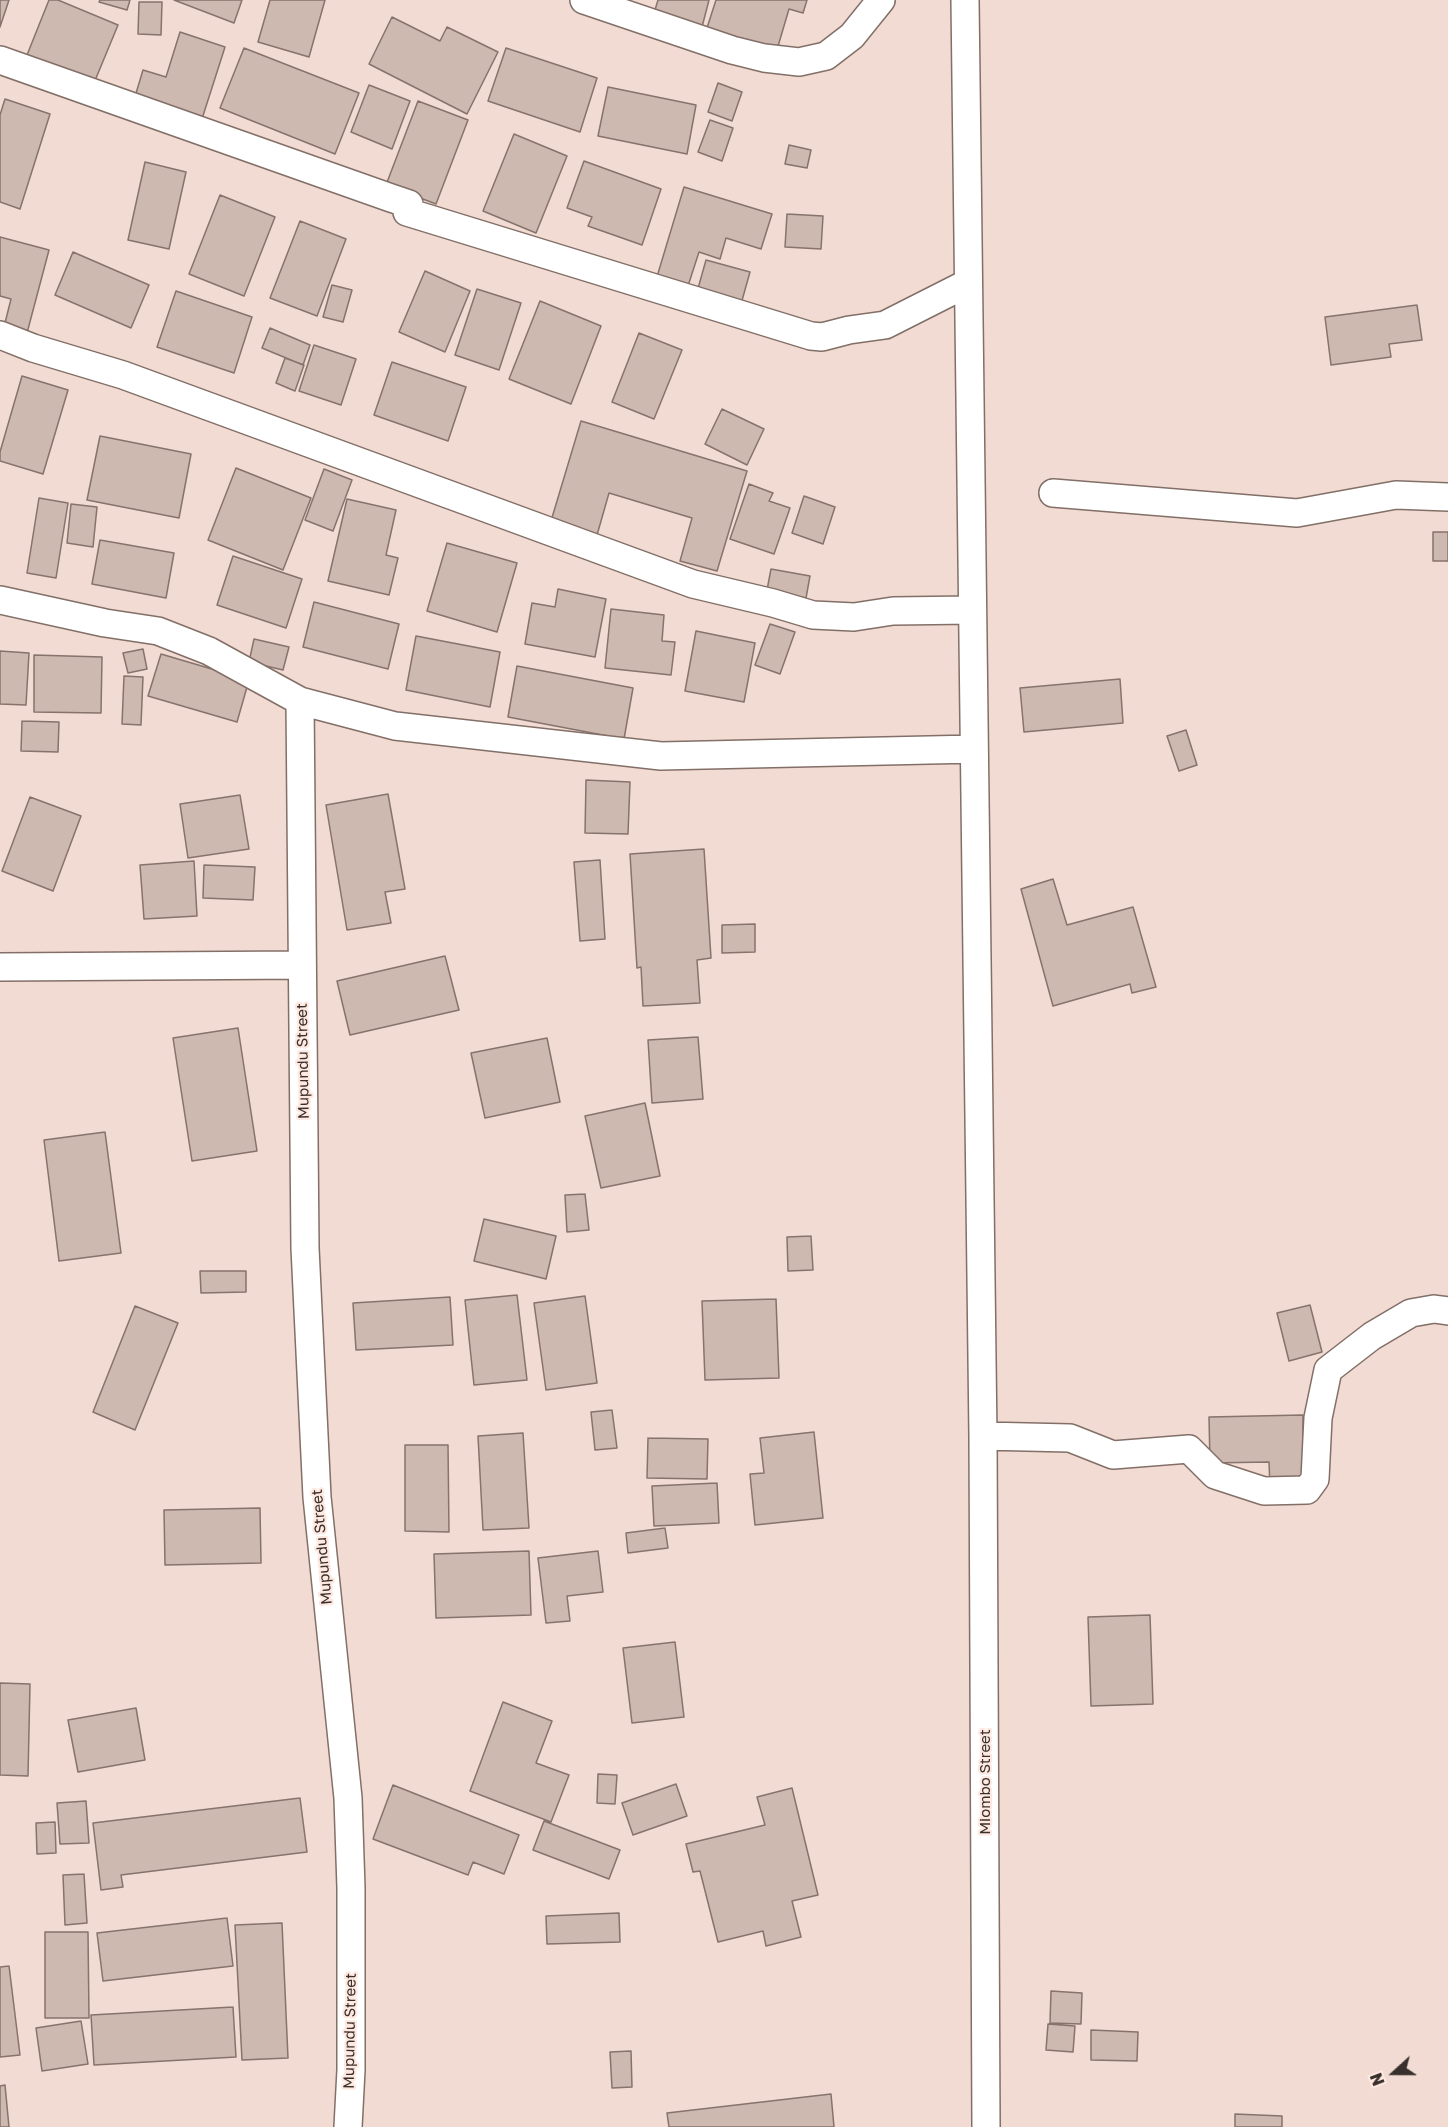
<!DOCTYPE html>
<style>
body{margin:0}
#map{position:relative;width:1448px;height:2127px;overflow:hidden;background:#f1dbd2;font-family:"Golos Text",sans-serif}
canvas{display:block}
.north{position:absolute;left:1364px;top:2043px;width:60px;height:60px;-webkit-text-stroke:4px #fee8e0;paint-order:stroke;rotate:249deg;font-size:16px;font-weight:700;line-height:24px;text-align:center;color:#38302c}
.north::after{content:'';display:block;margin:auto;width:21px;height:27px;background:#38302c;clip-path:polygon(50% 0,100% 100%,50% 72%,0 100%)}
</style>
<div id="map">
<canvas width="1448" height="2127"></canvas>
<div class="north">N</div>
</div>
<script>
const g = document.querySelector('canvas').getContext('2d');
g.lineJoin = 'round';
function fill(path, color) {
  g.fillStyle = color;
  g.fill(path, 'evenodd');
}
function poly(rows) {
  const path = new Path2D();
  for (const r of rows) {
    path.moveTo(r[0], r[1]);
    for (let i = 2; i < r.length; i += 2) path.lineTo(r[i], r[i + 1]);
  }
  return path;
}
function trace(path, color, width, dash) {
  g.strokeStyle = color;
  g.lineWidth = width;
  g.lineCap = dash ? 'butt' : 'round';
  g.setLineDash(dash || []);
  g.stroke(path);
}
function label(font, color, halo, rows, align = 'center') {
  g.font = font + ' "Golos Text",sans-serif';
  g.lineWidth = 4.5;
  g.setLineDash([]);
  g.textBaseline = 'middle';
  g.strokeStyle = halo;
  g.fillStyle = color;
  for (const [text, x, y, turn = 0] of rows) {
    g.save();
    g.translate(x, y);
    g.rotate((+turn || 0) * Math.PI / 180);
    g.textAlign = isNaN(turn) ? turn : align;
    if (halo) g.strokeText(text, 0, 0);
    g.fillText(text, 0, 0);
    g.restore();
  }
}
const building = poly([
 [0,0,9,0,0,27,0,0],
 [49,0,58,0,118,25,94,83,27,55,49,0],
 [100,0,130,0,127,10,99,2,100,0],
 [174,0,242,0,234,23,174,0],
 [270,0,325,0,309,57,258,42,270,0],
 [658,0,709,0,702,27,654,13,658,0],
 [716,0,807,0,803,13,789,9,776,53,706,31,716,0],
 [139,2,162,2,161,35,138,34,139,2],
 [392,17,440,41,447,27,498,52,467,114,369,64,392,17],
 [180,32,225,47,201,122,134,100,143,70,166,77,180,32],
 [244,48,359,93,335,154,220,108,244,48],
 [506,48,597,78,580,132,488,101,506,48],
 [718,83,742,92,732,121,708,112,718,83],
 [369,85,410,101,392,149,351,132,369,85],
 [608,87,696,105,687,154,598,136,608,87],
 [5,99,50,114,20,209,0,202,0,115,5,99],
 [418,101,468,120,436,204,386,185,418,101],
 [710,120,733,128,722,161,698,152,710,120],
 [514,134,567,156,536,233,483,211,514,134],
 [789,145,811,150,807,168,785,164,789,145],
 [584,161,661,189,642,245,588,226,592,217,567,208,584,161],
 [145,162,186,172,169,249,128,240,145,162],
 [684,187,772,214,761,249,726,238,720,259,699,252,687,289,656,280,684,187],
 [220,195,275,217,244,296,189,274,220,195],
 [787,214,823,216,821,249,785,247,787,214],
 [300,221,346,239,317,316,270,298,300,221],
 [0,237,49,250,27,333,4,327,11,299,0,296,0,237],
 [73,252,149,285,131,328,55,295,73,252],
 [706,260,750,272,741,304,697,292,706,260],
 [425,271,470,291,445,352,399,332,425,271],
 [332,285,352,290,343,322,323,317,332,285],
 [477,289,521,303,499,370,455,355,477,289],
 [176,291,252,317,234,373,157,347,176,291],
 [540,301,601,326,571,404,509,379,540,301],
 [1417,305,1422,340,1389,344,1391,357,1331,365,1325,317,1417,305],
 [270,328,310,345,303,365,262,348,270,328],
 [639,333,682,350,654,419,612,402,639,333],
 [314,345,356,359,341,405,299,391,314,345],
 [285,358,304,365,295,391,276,383,285,358],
 [392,362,466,387,448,441,374,415,392,362],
 [22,376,68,390,43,474,0,461,0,452,22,376],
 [722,409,764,429,747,465,705,444,722,409],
 [581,421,747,471,717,571,680,561,692,518,609,493,597,535,551,521,581,421],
 [100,436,191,454,179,518,87,500,100,436],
 [236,468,311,498,283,570,208,540,236,468],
 [324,469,352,480,333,531,305,520,324,469],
 [749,484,773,493,769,501,790,508,774,554,730,539,749,484],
 [804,496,835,507,823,544,792,533,804,496],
 [39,498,68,503,56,578,27,573,39,498],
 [347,499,396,510,386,555,398,558,389,595,328,581,347,499],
 [71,504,97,507,93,547,67,543,71,504],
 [1433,532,1448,532,1448,561,1433,561,1433,532],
 [100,540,174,553,166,598,92,584,100,540],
 [447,543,517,563,497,632,427,611,447,543],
 [233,556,302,579,286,628,217,605,233,556],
 [771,569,810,576,806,598,767,590,771,569],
 [558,589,606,599,595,657,525,644,532,603,555,607,558,589],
 [314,602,399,624,388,669,303,647,314,602],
 [611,609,664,615,662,641,675,642,671,675,605,668,611,609],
 [770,624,795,632,780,674,755,665,770,624],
 [696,631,755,643,744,702,685,691,696,631],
 [416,636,500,652,490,707,406,690,416,636],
 [254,639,289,647,283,670,249,662,254,639],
 [143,649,147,669,128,673,123,653,143,649],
 [0,651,29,653,26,705,0,704,0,651],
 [161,654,249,680,237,722,148,696,161,654],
 [34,655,102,657,101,713,34,712,34,655],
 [517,666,633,688,624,739,508,717,517,666],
 [124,676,143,677,141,725,122,724,124,676],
 [1120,679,1123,723,1024,732,1020,688,1120,679],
 [22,721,59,722,58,752,21,751,22,721],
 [1186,730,1197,765,1179,771,1167,736,1186,730],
 [586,780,630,782,628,834,585,833,586,780],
 [388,794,405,889,385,892,391,923,347,930,326,805,388,794],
 [240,795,249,849,188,858,180,804,240,795],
 [30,797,81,816,53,891,2,871,30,797],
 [704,849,711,958,697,960,700,1003,643,1006,641,967,637,968,630,854,704,849],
 [600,860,605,939,580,941,574,862,600,860],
 [194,861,197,916,144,919,140,865,194,861],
 [204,865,255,867,253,900,203,898,204,865],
 [1053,879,1067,925,1133,907,1156,987,1132,993,1130,984,1053,1006,1021,889,1053,879],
 [755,924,755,952,722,953,722,925,755,924],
 [445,956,459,1010,350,1035,337,981,445,956],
 [238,1028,257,1151,192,1161,173,1038,238,1028],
 [698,1037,703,1099,652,1103,648,1040,698,1037],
 [547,1038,560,1102,485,1118,471,1053,547,1038],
 [645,1103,660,1176,601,1188,585,1116,645,1103],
 [105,1132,121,1253,59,1261,44,1140,105,1132],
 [585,1194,589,1230,567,1232,565,1195,585,1194],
 [484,1219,556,1236,546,1279,474,1261,484,1219],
 [811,1236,813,1270,788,1271,787,1237,811,1236],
 [200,1271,246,1271,246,1292,201,1293,200,1271],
 [517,1295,527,1380,474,1385,465,1300,517,1295],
 [585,1296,597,1383,546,1390,534,1303,585,1296],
 [450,1297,453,1345,356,1350,353,1303,450,1297],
 [776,1299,779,1378,705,1380,702,1301,776,1299],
 [1310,1305,1322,1352,1289,1361,1277,1313,1310,1305],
 [135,1306,178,1323,135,1430,93,1412,135,1306],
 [612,1410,617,1448,595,1450,591,1412,612,1410],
 [1303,1415,1303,1487,1270,1487,1269,1462,1210,1463,1209,1417,1303,1415],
 [814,1432,823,1518,755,1525,750,1474,764,1473,760,1438,814,1432],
 [523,1433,529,1528,483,1530,478,1436,523,1433],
 [648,1438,708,1439,707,1479,647,1478,648,1438],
 [405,1445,448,1445,449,1532,405,1531,405,1445],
 [717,1483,719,1523,654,1526,652,1486,717,1483],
 [260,1508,261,1563,165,1565,164,1510,260,1508],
 [665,1528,668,1548,628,1553,626,1533,665,1528],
 [529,1551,531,1615,436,1618,434,1554,529,1551],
 [598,1551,603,1592,567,1596,570,1621,546,1623,538,1558,598,1551],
 [1150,1615,1153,1704,1091,1706,1088,1617,1150,1615],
 [675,1642,684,1717,632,1723,623,1648,675,1642],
 [0,1683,30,1684,28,1776,0,1775,0,1683],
 [503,1702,552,1721,536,1763,569,1775,551,1822,470,1791,503,1702],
 [136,1708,145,1760,78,1772,68,1720,136,1708],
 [598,1774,617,1775,615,1804,597,1803,598,1774],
 [676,1784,687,1816,633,1835,622,1803,676,1784],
 [393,1785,519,1835,504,1874,473,1862,468,1875,373,1839,393,1785],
 [792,1788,818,1895,792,1901,801,1937,766,1946,763,1931,718,1942,700,1871,693,1872,686,1844,765,1825,757,1797,792,1788],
 [300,1798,307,1852,121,1875,123,1887,101,1890,93,1823,300,1798],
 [86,1801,89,1843,60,1844,57,1803,86,1801],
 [544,1821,620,1850,609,1879,533,1850,544,1821],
 [55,1822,56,1853,37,1854,36,1823,55,1822],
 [84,1874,87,1923,65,1925,63,1875,84,1874],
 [619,1913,620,1942,547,1944,546,1916,619,1913],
 [227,1918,233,1966,103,1981,97,1933,227,1918],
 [282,1923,288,2058,242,2060,235,1925,282,1923],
 [45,1932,88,1932,89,2018,45,2018,45,1932],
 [9,1966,20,2055,0,2057,0,1967,9,1966],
 [1051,1991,1082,1993,1081,2024,1050,2023,1051,1991],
 [233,2007,236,2057,94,2065,91,2015,233,2007],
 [81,2021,88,2064,42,2071,36,2028,81,2021],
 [1048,2024,1075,2026,1073,2052,1046,2050,1048,2024],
 [1091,2030,1138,2032,1137,2061,1091,2060,1091,2030],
 [631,2051,632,2087,612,2088,610,2052,631,2051],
 [5,2085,9,2127,0,2127,0,2086,5,2085],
 [831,2094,834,2127,669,2127,667,2113,831,2094],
 [1235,2114,1282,2116,1282,2127,1235,2127,1235,2114]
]);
const minor = poly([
 [584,0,732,50,764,58,799,62,826,56,852,36,881,0],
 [965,0,983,1436,986,2127],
 [0,60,391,198,409,204,407,212,811,336,822,337,849,330,885,325,968,283],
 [0,335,33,348,123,375,693,584,773,603,813,615,854,617,893,611,972,610],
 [1053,493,1297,513,1396,495,1448,497],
 [0,600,105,623,158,631,209,651,300,701,395,726,661,756,974,749],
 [300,701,305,1248,317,1497,348,1798,351,1888,351,2070,348,2127],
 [0,967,302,965],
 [983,1436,1070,1438,1113,1455,1189,1449,1215,1475,1264,1491,1307,1490,1315,1479,1318,1418,1328,1370,1372,1336,1411,1313,1434,1309,1448,1311]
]);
const streetNames = [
 ["Mupundu Street",303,1061,-91],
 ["Mupundu Street",322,1547,-95],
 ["Miombo Street",985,1782,-90],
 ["Mupundu Street",350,2031,-89]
];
fill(building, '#ceb9b1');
trace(building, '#86736c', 1.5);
trace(minor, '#826f67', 30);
trace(minor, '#fff', 27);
label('15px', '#38302c', '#fee8e0', streetNames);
</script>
